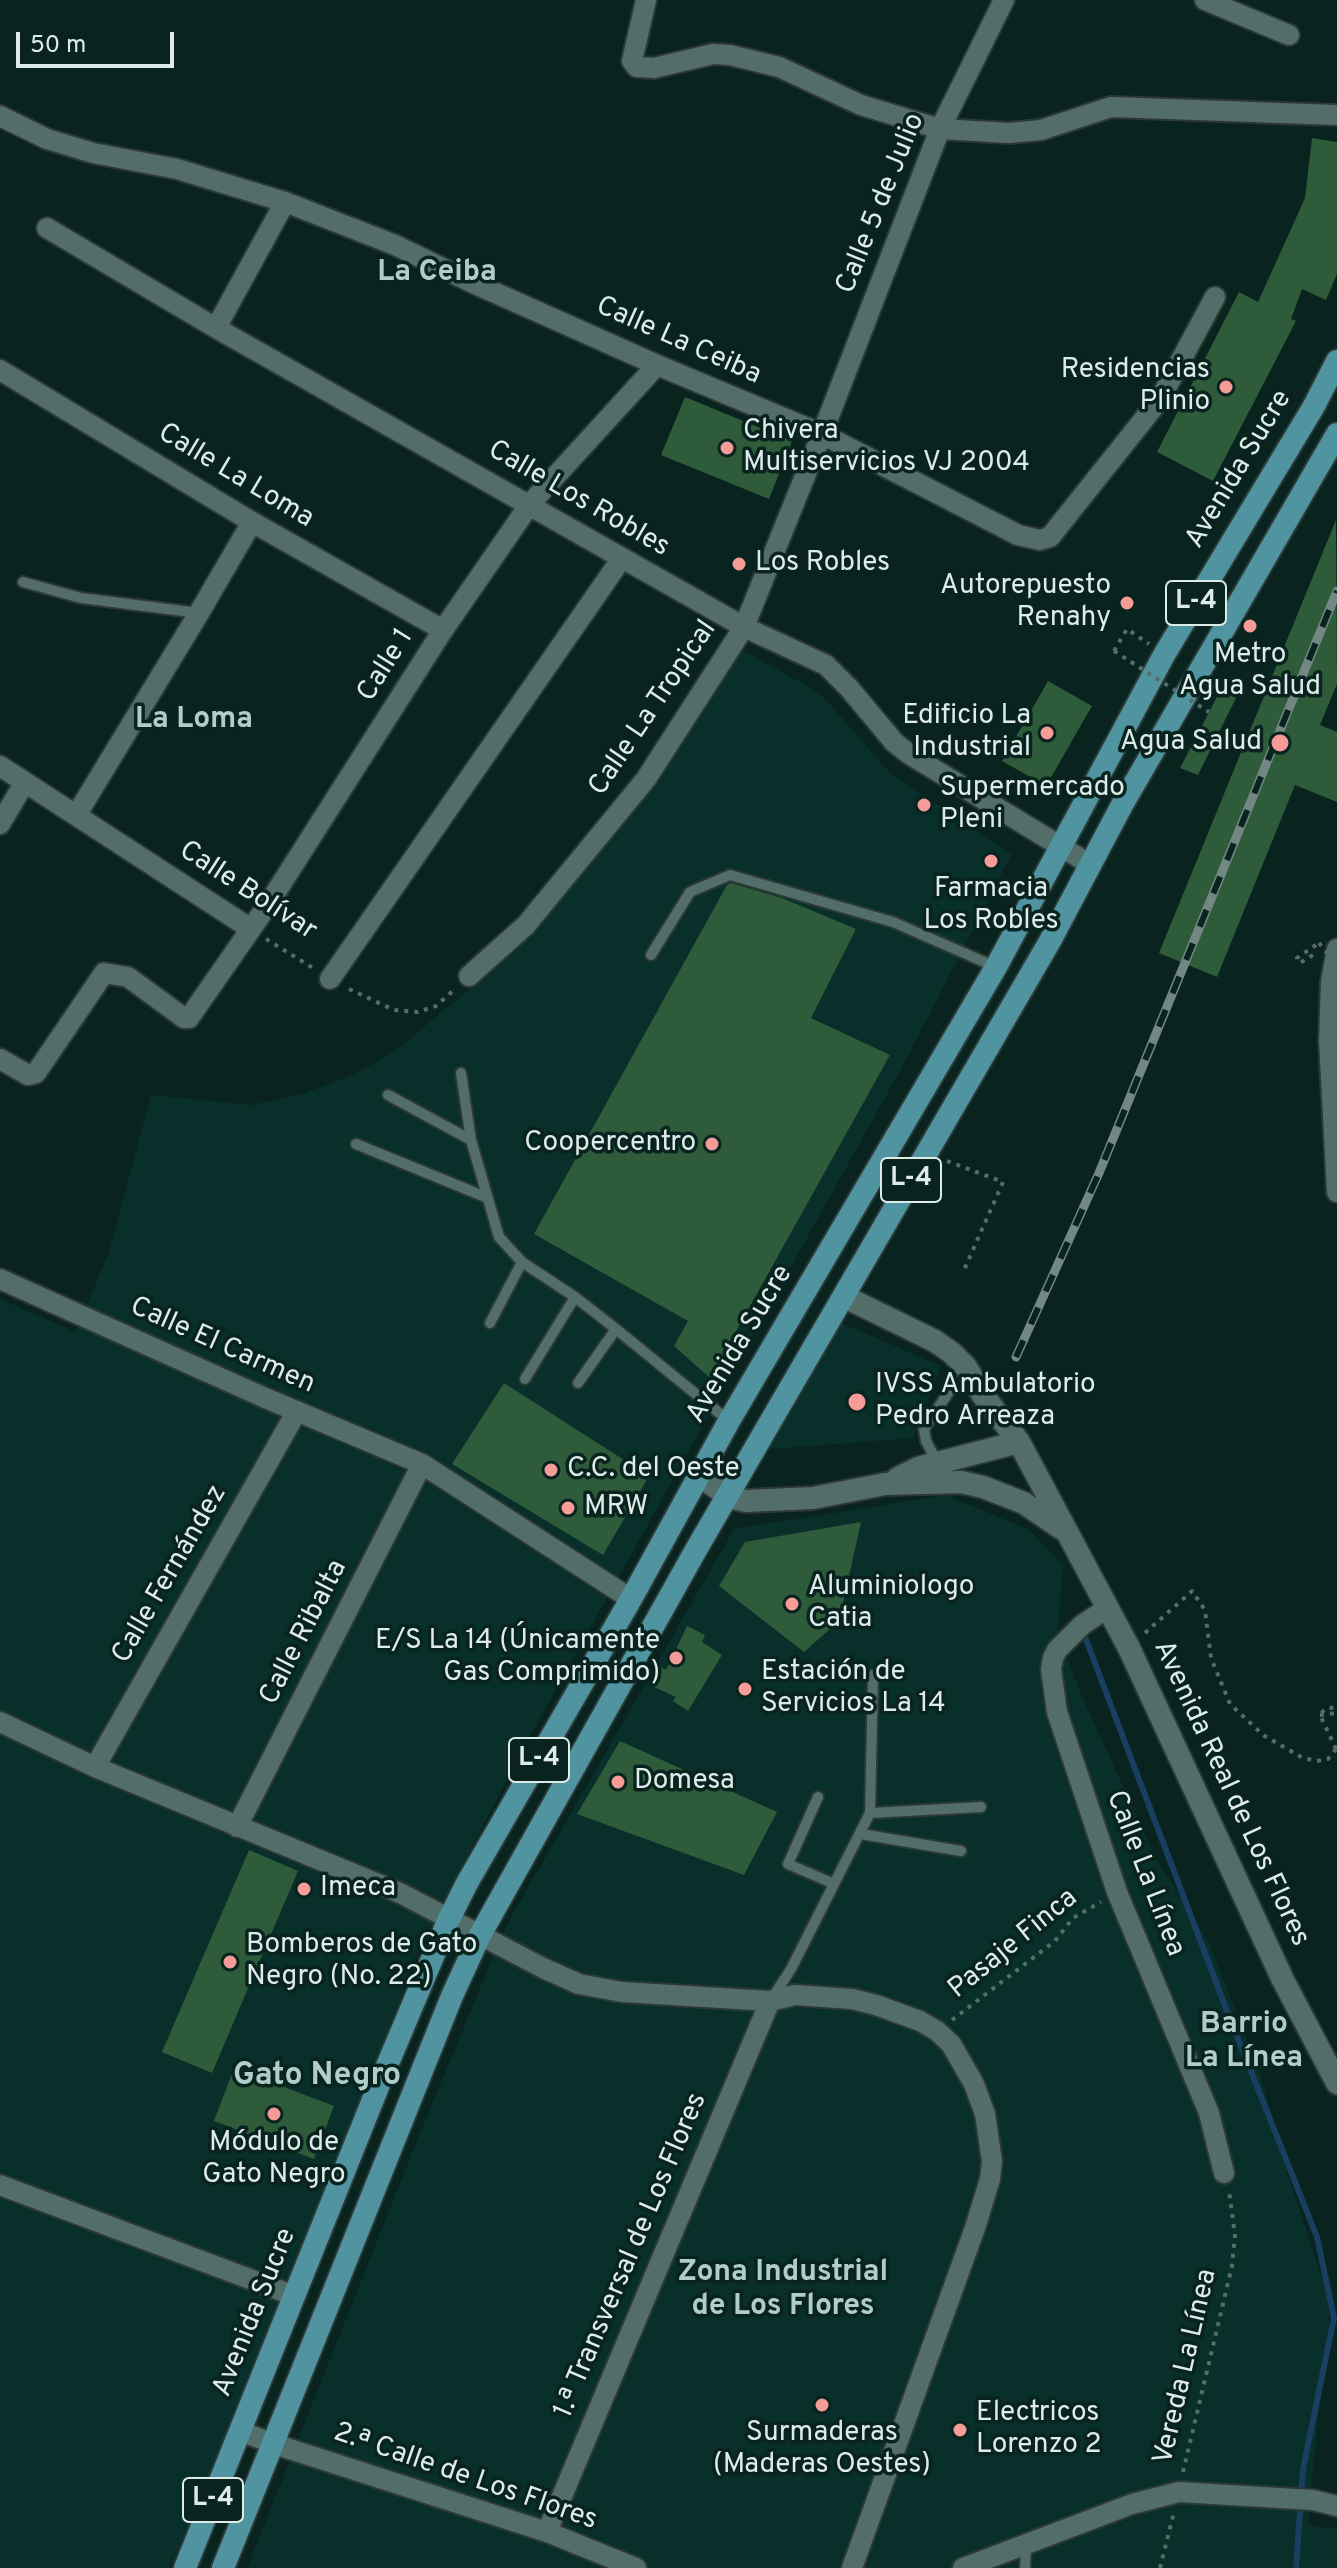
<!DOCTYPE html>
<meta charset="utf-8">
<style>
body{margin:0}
#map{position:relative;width:1337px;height:2568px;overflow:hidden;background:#09231f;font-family:Overpass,sans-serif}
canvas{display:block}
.scale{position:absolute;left:16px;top:32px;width:158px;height:36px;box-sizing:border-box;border:4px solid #ddece9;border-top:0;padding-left:10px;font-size:24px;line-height:28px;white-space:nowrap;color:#ddece9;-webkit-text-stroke:6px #09231f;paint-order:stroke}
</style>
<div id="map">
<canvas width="1337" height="2568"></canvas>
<div class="scale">50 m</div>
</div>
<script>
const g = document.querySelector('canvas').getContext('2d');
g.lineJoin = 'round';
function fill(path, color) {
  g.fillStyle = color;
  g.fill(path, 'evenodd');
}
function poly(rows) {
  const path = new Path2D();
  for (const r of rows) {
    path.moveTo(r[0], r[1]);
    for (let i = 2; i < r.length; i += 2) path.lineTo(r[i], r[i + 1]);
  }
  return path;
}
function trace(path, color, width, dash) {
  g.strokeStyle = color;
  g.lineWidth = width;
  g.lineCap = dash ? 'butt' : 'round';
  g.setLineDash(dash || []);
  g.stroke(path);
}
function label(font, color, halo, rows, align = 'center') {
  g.font = font + ' Overpass,sans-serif';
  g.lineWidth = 7;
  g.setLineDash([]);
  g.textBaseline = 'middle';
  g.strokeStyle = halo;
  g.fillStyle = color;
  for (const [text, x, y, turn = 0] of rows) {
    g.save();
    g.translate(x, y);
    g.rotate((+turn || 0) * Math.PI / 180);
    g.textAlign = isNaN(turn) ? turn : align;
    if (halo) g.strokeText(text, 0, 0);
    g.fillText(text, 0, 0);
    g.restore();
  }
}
const built = poly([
 [742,650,820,693,892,775,1012,854,907,1058,533,1731,422,1942,254,2377,170,2568,0,2568,0,1299,75,1332,109,1252,151,1095,251,1105,299,1095,355,1074,395,1051,495,968,539,926,616,830],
 [835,1320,941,1366,913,1438,759,1450],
 [946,1495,1028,1529,1063,1565,1058,1631,1080,1692,1156,1858,1208,1941,1258,2067,1285,2165,1329,2300,1330,2334,1323,2366,1308,2525,1337,2529,1337,2568,247,2568,420,2133,505,1928,734,1529]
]);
const stream = poly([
 [1082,1629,1227,2011,1317,2237,1334,2318,1303,2469,1296,2568]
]);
const building = poly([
 [1312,138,1337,142,1337,274,1326,300,1302,289,1291,319,1296,321,1213,481,1157,452,1239,292,1258,302,1305,198],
 [685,397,792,441,769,499,661,455],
 [1336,520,1337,684,1320,725,1337,732,1337,802,1295,785,1217,977,1159,953],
 [1048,681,1092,706,1046,786,1002,761],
 [1222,687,1238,694,1198,775,1180,768],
 [731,883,782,898,856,929,811,1018,890,1055,710,1378,674,1346,688,1321,534,1234,727,885],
 [504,1383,649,1476,603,1555,452,1464],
 [861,1522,839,1621,804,1652,719,1586,745,1542],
 [687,1626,705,1635,702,1642,722,1655,688,1711,673,1701,676,1697,652,1686,661,1667,666,1670],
 [620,1741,777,1812,744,1875,577,1814],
 [249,1850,298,1871,212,2073,162,2052],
 [234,2068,334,2106,314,2159,214,2121]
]);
const path = poly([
 [1114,651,1127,629,1149,644],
 [266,939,313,968],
 [1316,945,1297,958,1300,963,1318,952],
 [349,989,394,1010,418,1012,436,1006,455,989],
 [947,1161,1003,1182,964,1270],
 [1145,1633,1192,1591,1205,1610,1211,1658,1230,1704,1263,1735,1303,1758,1317,1761,1328,1759,1336,1749],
 [1320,1715,1337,1713],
 [1336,1749,1320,1715,1325,1709,1337,1707],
 [952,2020,1055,1941,1073,1918,1101,1902],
 [1183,2472,1232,2266,1235,2235,1229,2191],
 [1160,2568,1174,2512]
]);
const service = poly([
 [23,582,81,598,199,613],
 [651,955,690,892,730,875,893,922,996,967],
 [461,1073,471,1140],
 [388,1095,471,1140,499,1237,522,1262,575,1297,616,1329,729,1421],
 [356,1144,488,1198],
 [490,1323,522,1262],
 [525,1379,575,1297],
 [578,1383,616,1329],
 [937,1462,926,1441,924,1429,952,1387],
 [818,1797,788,1864,832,1883],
 [870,1813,981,1807],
 [861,1834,961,1851],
 [771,2000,791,1969,870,1813,873,1675],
 [1025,2568,1026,2546]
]);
const minor = poly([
 [646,0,632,61,637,67,654,68,713,54,730,55,779,67,861,105,940,129,1009,133,1041,130,1111,107,1337,115],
 [1205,0,1289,35],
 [0,116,47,139,93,153,177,169,285,202,395,245,471,282,657,365,822,434,1018,535,1040,540,1050,537,1160,399,1215,297],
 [47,228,216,328,744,627,826,665,849,688,894,742,909,754,1091,865],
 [216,328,285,202],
 [0,370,252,522,443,630],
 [0,766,251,929],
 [77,814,199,613,252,522],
 [0,824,25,782],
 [1337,949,1331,982,1329,1040,1337,1192],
 [469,976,526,925,646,779,744,627,822,434,940,129,1004,0],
 [330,979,622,558],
 [0,1059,28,1075,36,1073,104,973,128,977,184,1018,189,1018,269,903,443,630,530,504,657,365],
 [0,1279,263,1397,422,1464,631,1599],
 [1106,1609,1082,1625,1057,1650,1053,1658,1051,1669,1057,1712,1117,1892,1209,2113,1224,2173],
 [0,1722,95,1767,400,1893,543,1968,579,1984,622,1992,770,2001,795,1995,852,1999,876,2005,920,2021,937,2031,951,2044,974,2084,985,2114,992,2161,990,2179,975,2228,852,2568],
 [95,1767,297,1411],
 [237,1827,422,1464],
 [0,2185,295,2296],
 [240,2431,274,2444,547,2532,636,2568],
 [547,2532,770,2001],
 [963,2568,1132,2504,1179,2492,1313,2500,1337,2506]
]);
const tertiary = poly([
 [845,1297,935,1341,952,1353,966,1367,982,1394,1019,1442,1129,1648,1283,1980,1337,2083],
 [699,1476,732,1498,746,1501,813,1498,885,1484,961,1482,983,1487,1024,1503,1062,1529],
 [898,1478,918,1468,1019,1442]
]);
const primary = poly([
 [185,2568,378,2087,448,1921,467,1883,631,1599,729,1421,996,967,1164,655,1314,406,1337,361],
 [223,2568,452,1996,480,1935,697,1548,1050,941,1122,805,1337,434]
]);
const rail = poly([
 [1016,1357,1099,1173,1337,591]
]);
const pathBridge = poly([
 [1114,651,1209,712],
 [1319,943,1337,965]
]);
const markers = [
 [1226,387,8,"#f59b98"],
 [727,448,8,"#f59b98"],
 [739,564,8,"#f59b98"],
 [1127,603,8,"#f59b98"],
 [1250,626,8,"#f59b98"],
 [1047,733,8,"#f59b98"],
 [1280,743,10,"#f59b98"],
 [924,805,8,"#f59b98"],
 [991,861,8,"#f59b98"],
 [712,1144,8,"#f59b98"],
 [857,1402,10,"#f59b98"],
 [551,1470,8,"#f59b98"],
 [568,1508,8,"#f59b98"],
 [792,1604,8,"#f59b98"],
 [676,1658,8,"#f59b98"],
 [745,1689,8,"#f59b98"],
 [618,1782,8,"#f59b98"],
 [304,1889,8,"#f59b98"],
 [230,1962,8,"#f59b98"],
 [274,2114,8,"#f59b98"],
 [822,2405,8,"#f59b98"],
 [960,2430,8,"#f59b98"]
];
const shields = [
 [1196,603,60],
 [911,1180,60],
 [539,1760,60],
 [213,2500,60]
];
const shieldNames = [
 ["L-4",1196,603],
 ["L-4",911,1180],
 ["L-4",539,1760],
 ["L-4",213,2500]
];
const streetNames = [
 ["Calle 5 de Julio",882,204,-68],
 ["Calle La Ceiba",678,342,24],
 ["Avenida Sucre",1240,470,-59],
 ["Calle La Loma",235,477,31],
 ["Calle Los Robles",578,500,30],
 ["Calle 1",387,666,-58],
 ["Calle La Tropical",654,709,-56],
 ["Calle Bolívar",247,892,33],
 ["Avenida Sucre",741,1345,-59],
 ["Calle El Carmen",222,1347,24],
 ["Calle Fernández",171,1575,-60],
 ["Calle Ribalta",305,1633,-63],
 ["Avenida Real de Los Flores",1230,1794,65],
 ["Calle La Línea",1144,1874,69],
 ["Pasaje Finca",1014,1945,-39],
 ["1.ª Transversal de Los Flores",632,2256,-67],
 ["Avenida Sucre",256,2313,-68],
 ["Vereda La Línea",1187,2367,-77],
 ["2.ª Calle de Los Flores",465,2478,19]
];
const poiNames = [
 ["Residencias",1210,371,"right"],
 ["Plinio",1210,403,"right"],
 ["Chivera",743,432],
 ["Multiservicios VJ 2004",743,464],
 ["Los Robles",755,564],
 ["Autorepuesto",1111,587,"right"],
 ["Renahy",1111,619,"right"],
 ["Metro",1250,656,"center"],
 ["Agua Salud",1250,688,"center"],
 ["Edificio La",1031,717,"right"],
 ["Industrial",1031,749,"right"],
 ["Agua Salud",1262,743,"right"],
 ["Supermercado",940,789],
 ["Pleni",940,821],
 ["Farmacia",991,890,"center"],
 ["Los Robles",991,922,"center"],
 ["Coopercentro",696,1144,"right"],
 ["IVSS Ambulatorio",875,1386],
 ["Pedro Arreaza",875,1418],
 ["C.C. del Oeste",567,1470],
 ["MRW",584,1508],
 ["Aluminiologo",808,1588],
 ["Catia",808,1620],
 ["E/S La 14 (Únicamente",660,1642,"right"],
 ["Gas Comprimido)",660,1674,"right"],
 ["Estación de",761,1673],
 ["Servicios La 14",761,1705],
 ["Domesa",634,1782],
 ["Imeca",320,1889],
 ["Bomberos de Gato",246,1946],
 ["Negro (No. 22)",246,1978],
 ["Módulo de",274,2144,"center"],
 ["Gato Negro",274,2176,"center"],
 ["Electricos",976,2414],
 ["Lorenzo 2",976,2446],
 ["Surmaderas",822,2434,"center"],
 ["(Maderas Oestes)",822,2466,"center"]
];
const neighbourhoodNames = [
 ["La Ceiba",437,274],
 ["La Loma",194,721],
 ["Barrio",1244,2026],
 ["La Línea",1244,2060],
 ["Zona Industrial",783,2274],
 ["de Los Flores",783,2308]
];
const quarterNames = [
 ["Gato Negro",317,2078]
];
fill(built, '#082f2a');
trace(stream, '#183f61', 6);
fill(building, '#2e5b3a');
trace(service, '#2c3936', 14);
trace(minor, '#2c3936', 24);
trace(tertiary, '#2c3936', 26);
trace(primary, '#2c3936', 26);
trace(path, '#576d6a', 4, [4, 6]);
trace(service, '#536e69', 10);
trace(minor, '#536e69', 20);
trace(tertiary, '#536e69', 22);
trace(primary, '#4f94a0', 22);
trace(rail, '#738784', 9);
trace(rail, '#09231f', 6, [18]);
trace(pathBridge, '#576d6a', 4, [4, 6]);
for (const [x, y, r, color] of markers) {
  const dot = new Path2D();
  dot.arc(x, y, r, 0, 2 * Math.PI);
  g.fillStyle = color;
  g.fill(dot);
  trace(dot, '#09231f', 3);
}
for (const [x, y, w] of shields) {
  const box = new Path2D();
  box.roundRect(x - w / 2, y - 22, w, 44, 6);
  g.fillStyle = '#09231f';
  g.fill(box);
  trace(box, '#ddece9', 2);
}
label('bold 26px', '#ddece9', null, shieldNames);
label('28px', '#ddece9', '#09231f', streetNames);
label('28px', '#ddece9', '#09231f', poiNames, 'left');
label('bold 30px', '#b0cec9', '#09231f', neighbourhoodNames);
label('bold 32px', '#b0cec9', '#09231f', quarterNames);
</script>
